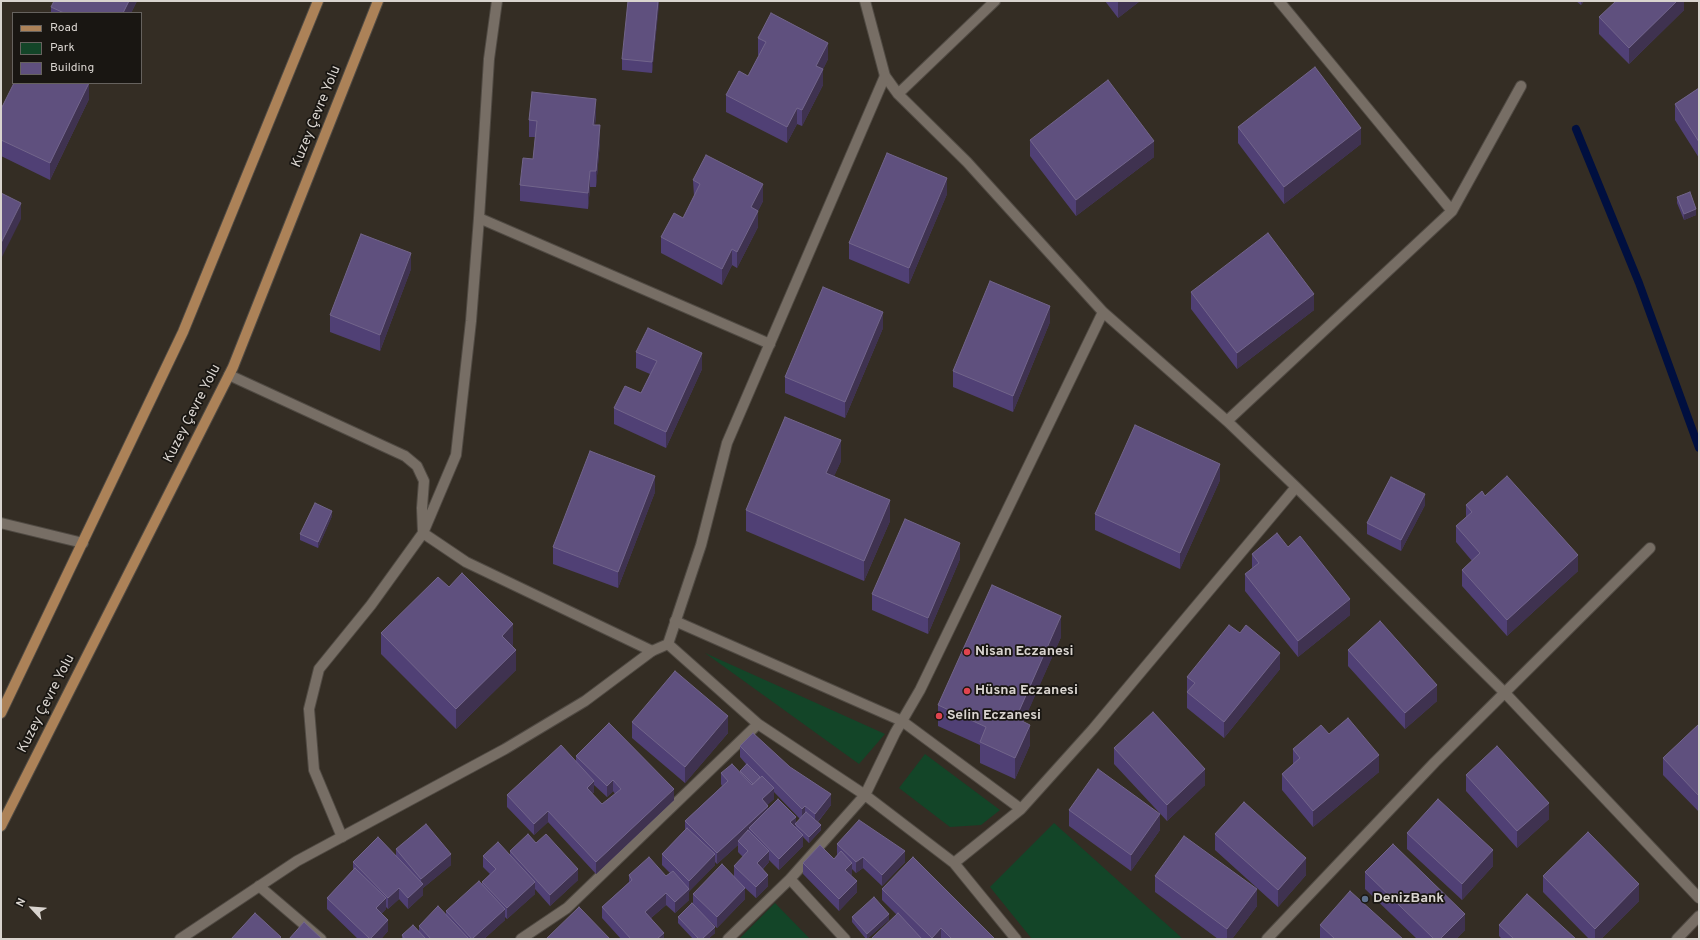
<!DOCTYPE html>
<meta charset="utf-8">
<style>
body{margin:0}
#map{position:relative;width:1700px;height:940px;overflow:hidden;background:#342d24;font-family:Overpass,sans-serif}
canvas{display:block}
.frame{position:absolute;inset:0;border:2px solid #d9d4cf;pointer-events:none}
.legend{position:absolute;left:12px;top:12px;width:130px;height:72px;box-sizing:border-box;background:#191612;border:1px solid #66625e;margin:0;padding:5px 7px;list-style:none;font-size:12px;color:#d9d4cf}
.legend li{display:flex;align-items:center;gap:8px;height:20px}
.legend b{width:20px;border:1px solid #66625e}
.north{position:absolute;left:12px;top:888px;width:40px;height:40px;-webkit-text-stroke:3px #191612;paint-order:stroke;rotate:296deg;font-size:11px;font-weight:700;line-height:16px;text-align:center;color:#d9d4cf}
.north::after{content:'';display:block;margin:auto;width:14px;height:18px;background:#d9d4cf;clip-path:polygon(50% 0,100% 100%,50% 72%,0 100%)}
</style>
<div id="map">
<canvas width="1700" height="940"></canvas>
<div class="frame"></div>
<ul class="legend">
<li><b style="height:5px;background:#ac8258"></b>Road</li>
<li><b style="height:11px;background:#134528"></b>Park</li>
<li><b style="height:11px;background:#5f507e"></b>Building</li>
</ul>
<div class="north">N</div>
</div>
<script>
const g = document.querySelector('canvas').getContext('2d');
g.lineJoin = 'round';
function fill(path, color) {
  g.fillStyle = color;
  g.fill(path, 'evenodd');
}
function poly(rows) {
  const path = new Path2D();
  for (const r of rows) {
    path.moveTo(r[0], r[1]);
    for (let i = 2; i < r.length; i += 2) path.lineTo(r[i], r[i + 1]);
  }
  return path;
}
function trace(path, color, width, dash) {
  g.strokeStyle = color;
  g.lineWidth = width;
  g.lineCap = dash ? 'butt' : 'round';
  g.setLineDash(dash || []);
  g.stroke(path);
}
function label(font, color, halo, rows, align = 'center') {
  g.font = font + ' Overpass,sans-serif';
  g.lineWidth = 3.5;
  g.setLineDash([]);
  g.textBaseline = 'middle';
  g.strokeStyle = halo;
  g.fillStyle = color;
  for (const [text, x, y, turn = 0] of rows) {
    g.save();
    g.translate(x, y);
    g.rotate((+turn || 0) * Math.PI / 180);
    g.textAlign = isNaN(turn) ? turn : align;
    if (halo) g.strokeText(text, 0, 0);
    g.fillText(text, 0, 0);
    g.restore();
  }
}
const green = poly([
 [705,653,885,734,859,764],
 [925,754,1000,810,981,825,950,827,899,788],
 [1054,823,1183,939,1032,939,990,887],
 [775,903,810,939,739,939]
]);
const stream = poly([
 [1576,129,1639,283,1699,448]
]);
const street = poly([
 [865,1,885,76,898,94,967,162,1103,312,1227,421,1296,487,1505,693,1699,898],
 [1279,1,1452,211],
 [898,94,995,1],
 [479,218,770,344],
 [229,375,405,456,417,466,424,481,422,508,423,533,466,562,652,651],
 [1227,421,1452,211,1521,86],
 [1,523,83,543],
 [675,621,902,721,1021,809],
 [668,644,758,724],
 [342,837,314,770,309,709,319,669,371,605,423,533,456,455,471,321,479,218,489,59,497,1],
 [954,863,1021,809,1093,729,1296,487],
 [790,879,845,939],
 [259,886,321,939],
 [521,939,567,908,758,724,865,795,954,863,1016,939],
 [728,939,790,879,865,795,895,733,920,690,1103,312],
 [1267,939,1435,762,1650,548],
 [1677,939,1699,916]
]);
const secondary = poly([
 [180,939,297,861,505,749,585,701,652,651,668,644,701,545,727,443,885,76]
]);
const primary = poly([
 [1,713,183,332,318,1],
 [1,826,233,367,378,1]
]);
const wall = poly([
 [137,1,131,13,51,13,51,7],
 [659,1,652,73,622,70,622,59],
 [1105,1,1140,1,1118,18],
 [1576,1,1584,1,1581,5],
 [1684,1,1684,10,1629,64,1599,34,1599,17],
 [758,38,828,59,823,69,823,85,802,126,797,124,787,143,726,112,726,95,748,76,759,55,758,55],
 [1699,88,1699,158,1675,120,1675,104],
 [89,99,50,180,1,156,1,109],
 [596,115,595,125,600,142,596,187,590,187,588,209,520,201,520,185,533,159,535,137,529,137,529,120],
 [1238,127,1361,144,1284,204,1238,143],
 [1030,140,1154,157,1076,216,1030,156],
 [693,180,763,201,758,211,758,227,737,268,732,265,722,285,661,253,661,237,683,218,694,196],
 [947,194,909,284,849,259,849,243],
 [1677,197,1696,215,1684,220,1677,203],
 [411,269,380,351,330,332,330,315],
 [1191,292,1314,310,1237,369,1191,309],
 [1050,322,1013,412,953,387,953,371],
 [883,328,845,418,785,393,785,377],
 [636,352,702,369,666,448,614,424,614,408,641,393,650,374,636,368],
 [841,461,834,476,890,521,864,581,746,531,746,510],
 [1220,480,1180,569,1095,530,1095,514],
 [655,492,618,588,553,564,553,547],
 [1485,496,1578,571,1507,636,1462,586,1462,570,1472,561,1456,542,1456,526,1466,517,1466,505],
 [1425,505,1401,551,1367,534,1367,523],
 [332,516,318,548,300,540,300,534],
 [1288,547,1350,615,1298,657,1245,591,1245,574,1252,569,1252,554],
 [960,559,928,634,872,610,872,594],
 [449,587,513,645,512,646,516,670,456,729,381,654,381,633],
 [1061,637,1023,722,1030,745,1015,779,980,763,980,745,938,726,938,705],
 [1348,650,1437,701,1405,729,1348,666],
 [1280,669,1224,738,1187,708,1187,677],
 [632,722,728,733,685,783,632,738],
 [1699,724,1699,812,1663,775,1663,758],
 [1329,734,1379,772,1313,827,1282,790,1282,774,1293,764,1293,749],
 [740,746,831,805,818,822,821,830,809,843,803,837,803,846,779,870,769,860,769,862,763,869,768,886,756,898,745,888,745,899,717,928,705,917,715,933,708,939,693,939,678,923,678,917,693,904,693,894,734,877,734,866,743,857,738,852,738,845,717,864,715,862,715,865,689,891,689,900,675,913,666,905,651,918,664,939,621,939,602,918,602,907,629,882,629,875,666,876,670,873,662,865,662,854,685,830,685,821,722,786,721,784,721,773,740,772,740,771,746,764,740,757],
 [774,792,800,819,796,824,768,809,767,805,774,799],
 [1114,748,1205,785,1167,821,1114,764],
 [576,756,674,800,596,874,548,822,534,835,507,807,507,795,576,761],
 [594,785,607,797,613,791,615,794,602,804,592,794,594,792],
 [1466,775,1549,819,1517,848,1466,791],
 [1069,810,1160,830,1131,871,1069,826],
 [1407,833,1493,866,1462,900,1407,849],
 [1215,834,1306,875,1278,907,1215,850],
 [536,843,578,880,550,906,535,889,535,894,507,919,505,917,505,920,484,939,402,939,402,935,419,931,419,926,446,915,446,911,482,884,482,882,490,874,483,867,483,856,510,855,510,851],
 [837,844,905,862,882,886,863,868,856,873,852,869,852,874,851,875,857,892,839,911,803,874,803,863,834,859,837,855],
 [396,849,451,865,423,888,423,895,408,909,399,899,388,909,386,907,386,909,381,914,388,931,381,939,358,939,327,909,327,898,353,870,353,862,396,855],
 [1365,872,1465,930,1456,939,1417,939,1365,889],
 [1155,876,1257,906,1232,939,1218,939,1155,892],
 [1543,876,1639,901,1601,939,1589,939,1543,892],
 [882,889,995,939,871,939,897,915,882,900],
 [852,917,889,920,867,939,866,939,852,922],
 [1320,925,1403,939,1320,939],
 [1499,925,1576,939,1502,939,1499,936]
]);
const shadedWall = poly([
 [129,1,137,1,131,13,123,13],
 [658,1,659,1,659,6,652,73,652,62],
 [1119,1,1140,1,1118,18,1118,2],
 [1581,1,1584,1,1581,5],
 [1677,1,1684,1,1684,10,1629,64,1629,48],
 [828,43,828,59,817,82,823,69,823,85,802,126,802,110,816,66],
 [89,83,89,99,50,180,50,163],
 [596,99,596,115,593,141,593,125],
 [797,108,797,124,787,143,787,127],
 [600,125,600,142,596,187,596,171],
 [1361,128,1361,144,1284,204,1284,187],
 [1154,141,1154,157,1076,216,1076,200],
 [590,171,590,187,588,209,588,193],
 [947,178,947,194,909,284,909,268],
 [763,184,763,201,758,211,758,227,737,268,737,252,751,207],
 [21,203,21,219,1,259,1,243],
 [1696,209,1696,215,1684,220,1684,214],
 [732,249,732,265,722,285,722,269],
 [411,253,411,269,380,351,380,335],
 [1314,294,1314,310,1237,369,1237,353],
 [1050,306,1050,322,1013,412,1013,396],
 [883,312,883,328,845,418,845,402],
 [702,353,702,369,666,448,666,432],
 [841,440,841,461,826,494,826,473],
 [1220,464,1220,480,1180,569,1180,553],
 [655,476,655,492,618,588,618,572],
 [1425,494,1425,505,1401,551,1401,540],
 [890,500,890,521,864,581,864,561],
 [332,511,332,516,318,548,318,542],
 [960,543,960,559,928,634,928,618],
 [1578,555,1578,571,1507,636,1507,620],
 [1350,599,1350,615,1298,657,1298,641],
 [1061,616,1061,637,1016,739,1016,718],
 [513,624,513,645,502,657,502,636],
 [516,650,516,670,456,729,456,709],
 [1280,653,1280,669,1224,738,1224,722],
 [1437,685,1437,701,1405,729,1405,713],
 [728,716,728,733,685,783,685,767],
 [1030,725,1030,745,1015,779,1015,758],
 [1379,755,1379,772,1313,827,1313,811],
 [1205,769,1205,785,1167,821,1167,805],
 [613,780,613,791,607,797,607,786],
 [594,781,594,792,587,799,587,788],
 [774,788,774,799,762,810,762,799],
 [674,789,674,800,596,874,596,862],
 [831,794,831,805,815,825,815,814],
 [1549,803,1549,819,1517,848,1517,831],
 [768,806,768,818,749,828,749,836,738,841,738,845,717,864,717,853],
 [805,806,805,817,802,820,802,809],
 [548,811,548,822,534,835,534,824],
 [1160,814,1160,830,1131,871,1131,855],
 [796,817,796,825,795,828,790,822],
 [821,825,821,830,809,843,809,837],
 [803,835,803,846,779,870,779,859],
 [1493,850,1493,866,1462,900,1462,884],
 [769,851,769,862,757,874,757,863],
 [905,851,905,862,882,886,882,875],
 [451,854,451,865,423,888,423,895,408,909,408,898,421,886,421,879],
 [715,854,715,865,689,892,689,881],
 [863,857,863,868,856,873,856,862],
 [1306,858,1306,875,1278,907,1278,890],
 [852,863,852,874,845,881,845,870],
 [578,869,578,880,550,906,550,895],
 [768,875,768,886,756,898,756,887],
 [857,881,857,892,839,911,839,899],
 [535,882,535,894,507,919,507,908],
 [1639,884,1639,901,1601,939,1595,939,1595,929],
 [399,888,399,899,388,909,388,898],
 [745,888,745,899,717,928,717,917],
 [689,889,689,900,675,913,675,902],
 [1257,889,1257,906,1232,939,1227,939,1227,929],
 [666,893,666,905,645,923,645,912],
 [386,898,386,909,376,919,376,908],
 [505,909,505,920,484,939,472,939],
 [889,914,889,920,867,939,867,934],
 [1465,914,1465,930,1456,939,1440,939],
 [388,920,388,931,381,939,370,939],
 [715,927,715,933,708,939,702,939],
 [941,928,941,939,932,939,932,938],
 [664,933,664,939,657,939]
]);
const building = poly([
 [54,1,129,1,123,13,64,13,51,7,54,1],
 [628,1,658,1,652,62,622,59,628,1],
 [1616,1,1677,1,1629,48,1599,17,1616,1],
 [771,13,828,43,816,66,823,69,802,110,797,108,787,127,726,95,739,71,748,76,766,42,758,38,771,13],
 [1315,67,1361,128,1284,187,1238,127,1315,67],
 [1108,80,1154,141,1076,200,1030,140,1108,80],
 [14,83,89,83,50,163,1,140,1,109,14,83],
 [1699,88,1699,142,1675,104,1699,88],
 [532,92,596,99,593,125,600,125,596,171,590,171,588,193,520,185,523,158,533,159,537,121,529,120,532,92],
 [887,153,947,178,909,268,849,243,887,153],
 [706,155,763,184,751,207,758,211,737,252,732,249,722,269,661,237,674,213,683,218,700,184,693,180,706,155],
 [1690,192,1696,209,1684,214,1677,197,1690,192],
 [1,193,21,203,1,243,1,193],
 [1268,233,1314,294,1237,353,1191,292,1268,233],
 [361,234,411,253,380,335,330,315,361,234],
 [990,281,1050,306,1013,396,953,371,990,281],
 [823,287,883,312,845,402,785,377,823,287],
 [648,328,702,353,666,432,614,408,625,386,641,393,657,361,636,352,648,328],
 [785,417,841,440,826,473,890,500,864,561,746,510,785,417],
 [1135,425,1220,464,1180,553,1095,514,1135,425],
 [590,451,655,476,618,572,553,547,590,451],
 [1507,476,1578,555,1507,620,1462,570,1480,553,1456,526,1472,512,1466,505,1482,491,1485,496,1507,476],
 [1391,477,1425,494,1401,540,1367,523,1391,477],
 [315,503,332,511,318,542,300,534,315,503],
 [905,519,960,543,928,618,872,594,905,519],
 [1277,533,1288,547,1300,536,1350,599,1298,641,1245,574,1259,563,1252,554,1277,533],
 [462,573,513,624,502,636,516,650,456,709,381,633,438,577,449,587,462,573],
 [992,585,1061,616,1016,718,1030,725,1015,758,980,742,986,727,938,705,992,585],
 [1380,621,1437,685,1405,713,1348,650,1380,621],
 [1229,625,1240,633,1246,625,1280,653,1224,722,1187,692,1195,683,1187,677,1229,625],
 [675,671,728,716,685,767,632,722,675,671],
 [1153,712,1205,769,1167,805,1114,748,1153,712],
 [1348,718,1379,755,1313,811,1282,774,1300,758,1293,749,1321,725,1329,734,1348,718],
 [609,723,674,789,596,862,548,811,534,824,507,795,561,745,594,781,587,788,602,804,621,789,613,780,607,786,576,756,609,723],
 [1699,724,1699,796,1663,758,1699,724],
 [753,733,790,767,831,794,815,814,805,806,802,809,740,746,753,733],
 [1497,746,1549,803,1517,831,1466,775,1497,746],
 [732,764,752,785,762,776,774,788,762,799,768,806,717,853,685,821,728,781,721,773,732,764],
 [747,764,760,777,753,784,740,771,747,764],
 [1098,769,1160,814,1131,855,1069,810,1098,769],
 [778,799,796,817,790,822,803,835,779,859,749,828,778,799],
 [1438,799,1493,850,1462,884,1407,833,1438,799],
 [1244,802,1306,858,1278,890,1215,834,1244,802],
 [806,812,821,825,809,837,795,824,806,812],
 [859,820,905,851,882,875,863,857,856,862,837,844,859,820],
 [426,824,451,854,421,879,396,849,426,824],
 [687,828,715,854,689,881,662,854,687,828],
 [748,830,769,851,757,863,768,875,756,887,734,866,748,851,738,841,748,830],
 [1588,832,1639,884,1595,929,1543,876,1588,832],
 [528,834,536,843,546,834,578,869,550,895,510,851,528,834],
 [1184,836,1257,889,1227,929,1155,876,1184,836],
 [378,837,423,884,408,898,399,888,388,898,353,862,378,837],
 [498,842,535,882,507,908,482,882,496,869,483,856,498,842],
 [1393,844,1465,914,1440,939,1434,939,1365,872,1393,844],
 [820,845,834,859,841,851,852,863,845,870,857,881,839,899,803,863,820,845],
 [649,857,666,876,673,871,689,889,675,902,666,893,645,912,664,933,657,939,631,939,602,907,632,880,629,875,649,857],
 [913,857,995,939,952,939,941,928,932,938,882,889,913,857],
 [722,864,745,888,717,917,693,894,722,864],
 [355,868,386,898,376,908,388,920,370,939,327,898,355,868],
 [479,881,505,909,472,939,446,911,479,881],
 [1350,891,1403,939,1335,939,1320,925,1350,891],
 [1527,894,1576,939,1514,939,1499,925,1527,894],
 [874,897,889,914,867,934,852,917,874,897],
 [692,903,715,927,702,939,699,939,678,917,692,903],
 [438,906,469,939,431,939,419,926,438,906],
 [579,907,610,939,546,939,579,907],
 [255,913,281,937,279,939,231,939,255,913],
 [898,913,922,939,871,939,898,913],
 [304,922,322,939,289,939,304,922],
 [413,925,426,939,405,939,402,935,413,925]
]);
const markers = [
 [967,652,4,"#e0444e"],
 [967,691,4,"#e0444e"],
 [939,716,4,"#e0444e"],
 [1365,899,4,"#5c6f8a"]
];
const streetNames = [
 ["Kuzey Çevre Yolu",317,117,-68],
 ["Kuzey Çevre Yolu",193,414,-63],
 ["Kuzey Çevre Yolu",47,704,-63]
];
const poiNames = [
 ["Nisan Eczanesi",975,652],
 ["Hüsna Eczanesi",975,691],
 ["Selin Eczanesi",947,716],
 ["DenizBank",1373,899]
];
fill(green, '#134528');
trace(stream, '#000f3f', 8);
trace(street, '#504a43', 12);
trace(secondary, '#504a43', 12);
trace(primary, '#504a43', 12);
trace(street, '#776e65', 10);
trace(secondary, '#776e65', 10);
trace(primary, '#ac8258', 10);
fill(wall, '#504075');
fill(shadedWall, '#3f3250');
fill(building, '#5f507e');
trace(building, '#72658b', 1);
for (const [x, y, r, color] of markers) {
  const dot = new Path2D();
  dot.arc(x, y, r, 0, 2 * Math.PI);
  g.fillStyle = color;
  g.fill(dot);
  trace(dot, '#191612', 1.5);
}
label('14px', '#d9d4cf', '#191612', streetNames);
label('bold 14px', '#d9d4cf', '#191612', poiNames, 'left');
</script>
